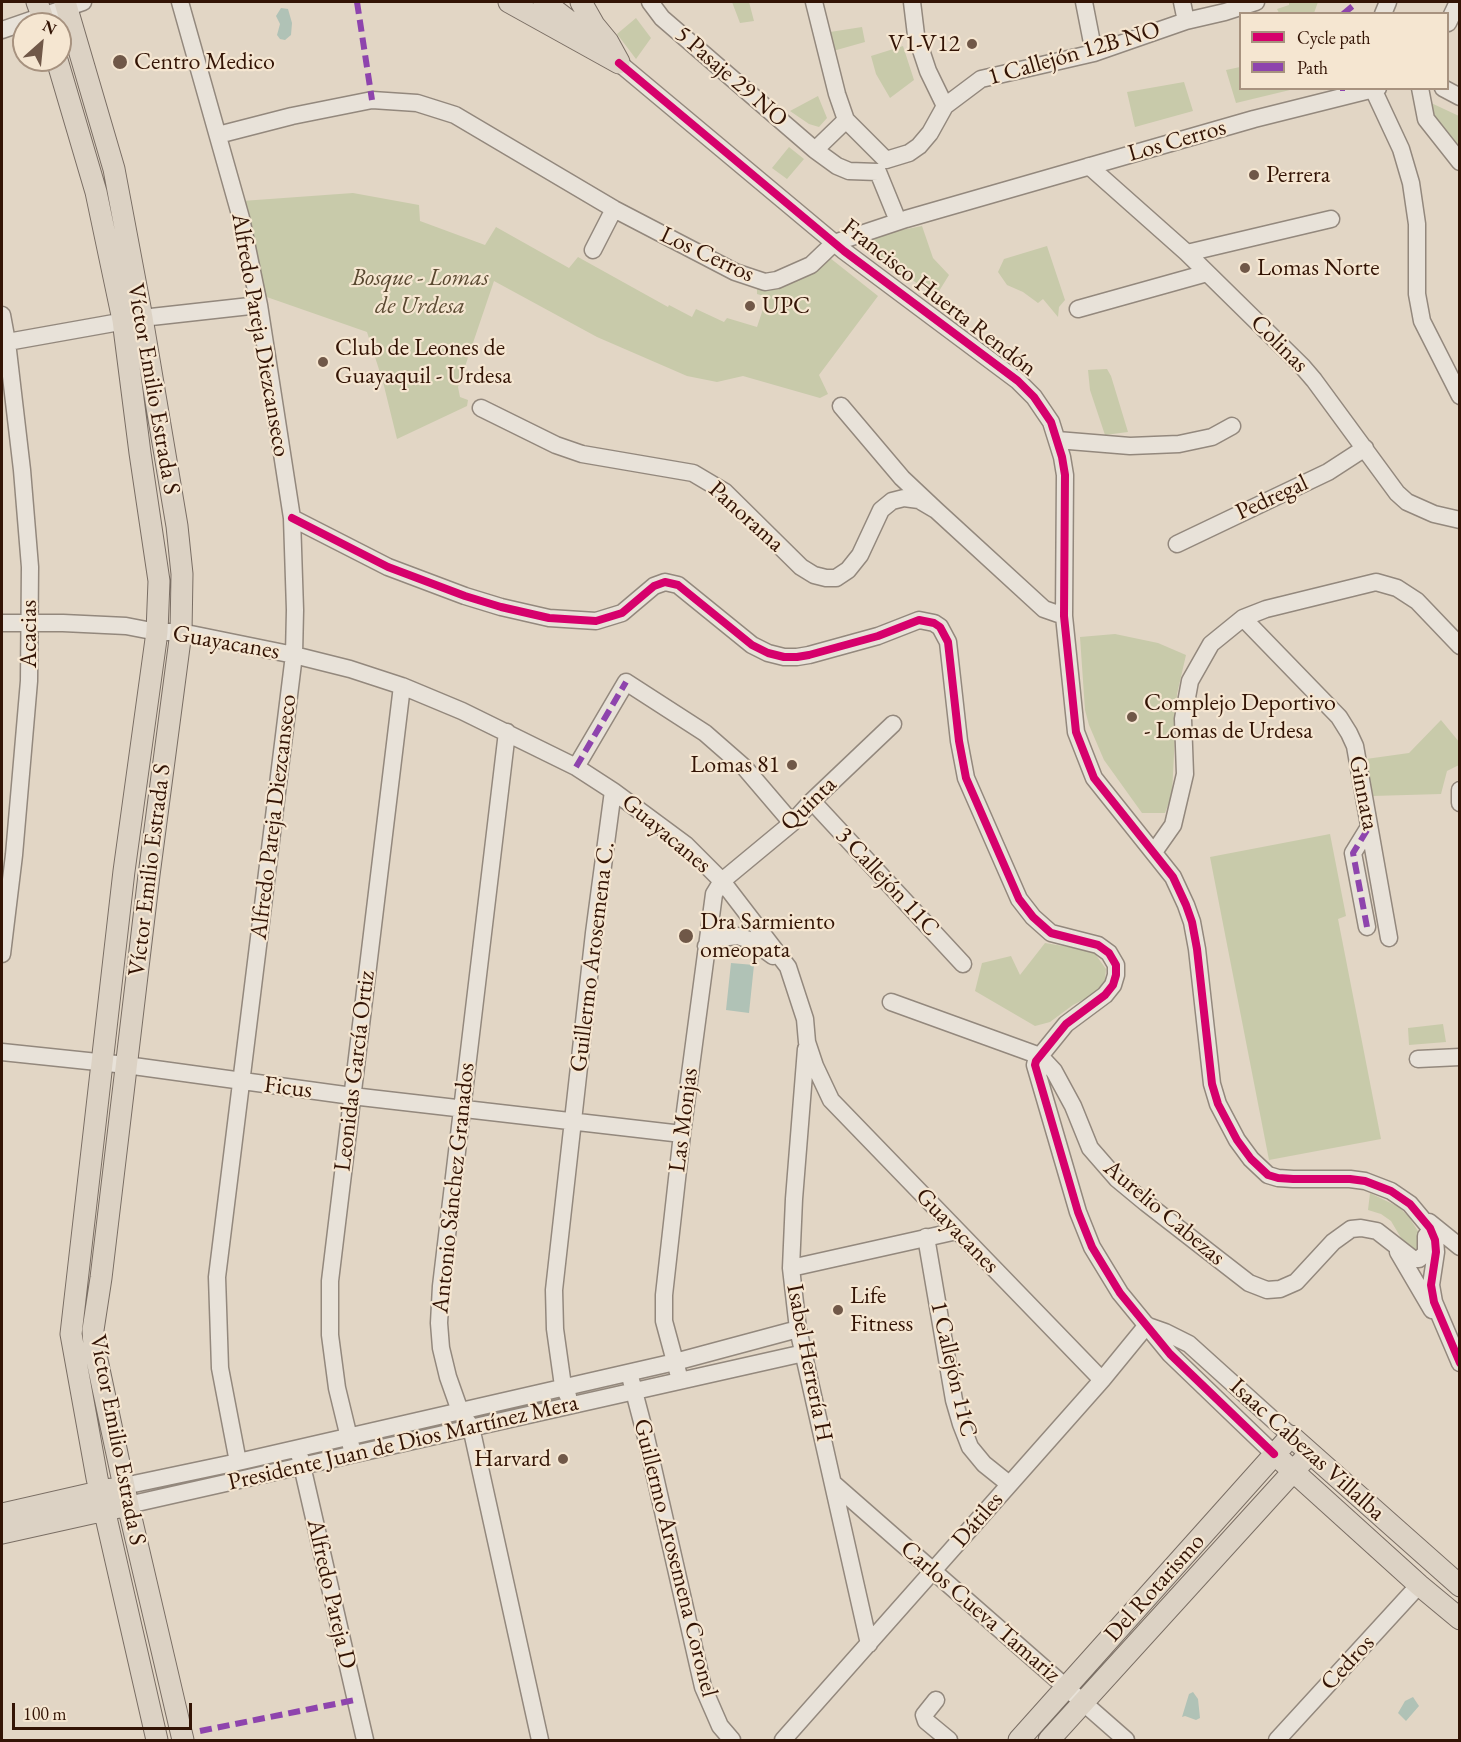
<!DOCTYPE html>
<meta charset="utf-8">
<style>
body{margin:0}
#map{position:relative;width:1461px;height:1742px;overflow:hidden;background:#e2d6c5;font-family:"EB Garamond",serif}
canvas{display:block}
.frame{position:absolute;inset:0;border:3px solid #331405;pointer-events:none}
.legend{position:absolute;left:1239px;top:12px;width:210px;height:78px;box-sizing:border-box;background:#f5e6d1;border:2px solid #a7927f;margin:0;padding:8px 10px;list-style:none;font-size:18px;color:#331405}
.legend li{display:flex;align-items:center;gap:12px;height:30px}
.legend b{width:30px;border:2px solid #a7927f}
.north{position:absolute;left:12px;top:12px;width:60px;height:60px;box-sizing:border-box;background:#f5e6d1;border:2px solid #a7927f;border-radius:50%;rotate:27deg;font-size:16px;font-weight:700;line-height:24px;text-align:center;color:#331405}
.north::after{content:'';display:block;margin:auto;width:21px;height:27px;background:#705848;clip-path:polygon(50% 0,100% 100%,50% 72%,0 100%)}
.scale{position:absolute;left:12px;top:1703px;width:180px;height:27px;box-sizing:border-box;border:3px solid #331405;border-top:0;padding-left:8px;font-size:18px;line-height:21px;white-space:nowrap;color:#331405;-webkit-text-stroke:4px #f5e6d1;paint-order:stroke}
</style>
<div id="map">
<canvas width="1461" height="1742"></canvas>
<div class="frame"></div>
<ul class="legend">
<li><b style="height:8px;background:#d6006c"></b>Cycle path</li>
<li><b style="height:8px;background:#8e44ad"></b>Path</li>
</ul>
<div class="north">N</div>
<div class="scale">100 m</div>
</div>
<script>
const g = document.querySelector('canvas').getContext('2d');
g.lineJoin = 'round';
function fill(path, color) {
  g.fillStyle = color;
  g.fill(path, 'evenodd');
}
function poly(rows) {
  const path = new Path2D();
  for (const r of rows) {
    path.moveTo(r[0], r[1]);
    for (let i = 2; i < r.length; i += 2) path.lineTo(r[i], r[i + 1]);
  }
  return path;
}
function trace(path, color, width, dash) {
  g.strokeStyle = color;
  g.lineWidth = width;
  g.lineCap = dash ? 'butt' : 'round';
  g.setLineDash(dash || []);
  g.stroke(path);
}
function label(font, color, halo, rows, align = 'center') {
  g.font = font + ' "EB Garamond",serif';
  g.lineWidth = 4.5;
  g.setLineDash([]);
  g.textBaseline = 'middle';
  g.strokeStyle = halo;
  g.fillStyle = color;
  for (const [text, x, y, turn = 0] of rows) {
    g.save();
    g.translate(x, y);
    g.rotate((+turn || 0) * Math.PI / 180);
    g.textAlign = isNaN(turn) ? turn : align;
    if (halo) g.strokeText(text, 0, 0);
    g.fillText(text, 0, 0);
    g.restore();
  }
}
const green = poly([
 [732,2,749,2,754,21,740,23],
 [1289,2,1318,2,1314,13,1279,13,1277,9,1289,5],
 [636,18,651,38,636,59,617,34],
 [862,27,865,42,833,51,830,32],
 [903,46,914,80,890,98,876,74,871,56],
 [1240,67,1240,88,1294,89,1236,103,1226,70],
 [1184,82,1193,111,1135,127,1127,92],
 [818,96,827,118,819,127,809,124,790,111],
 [1429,102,1459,116,1459,157,1429,116],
 [789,147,804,159,787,179,772,168],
 [353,193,419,205,420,221,485,245,496,227,569,268,578,257,668,307,669,305,692,317,696,309,724,322,727,318,757,327,767,297,757,294,757,286,830,258,878,296,819,375,828,394,820,398,743,376,717,382,687,376,597,337,494,281,458,387,460,397,468,400,467,406,397,439,383,382,367,332,261,295,242,201],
 [922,226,933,258,949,275,936,296,863,247,860,241,861,238],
 [1047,246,1065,300,1059,307,1058,317,1043,299,1038,303,1023,292,1007,285,998,272,1004,259],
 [1107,369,1111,376,1128,432,1105,435,1090,390,1088,370],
 [1115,634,1158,643,1186,655,1177,694,1172,794,1165,813,1142,813,1104,760,1089,725,1085,710,1080,637],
 [1441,720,1460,743,1459,765,1447,771,1441,794,1372,796,1366,759,1409,753],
 [1330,834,1346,916,1338,919,1381,1139,1269,1160,1210,857],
 [1045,943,1093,951,1106,969,1104,989,1073,1005,1050,1022,1035,1026,975,991,982,963,1011,956,1020,975],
 [1443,1024,1446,1042,1409,1045,1408,1028],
 [1370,1193,1399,1207,1409,1217,1421,1236,1422,1245,1416,1253,1404,1243,1391,1221,1381,1214,1368,1210]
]);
const water = poly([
 [281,8,288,9,292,23,291,35,285,40,280,39,277,35,280,24,276,16],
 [731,963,754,965,749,1013,726,1010],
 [1193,1692,1198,1699,1200,1718,1196,1720,1185,1716,1182,1717,1189,1694],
 [1413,1697,1419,1706,1406,1721,1398,1713,1405,1701]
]);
const minor = poly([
 [180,2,241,218,259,305,292,518,295,610,294,655,217,1277,220,1368,238,1462],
 [650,2,662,18,815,150,846,120],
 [814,2,837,94,846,120,886,160],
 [912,2,916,35,928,71,945,106],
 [1084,2,1094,53],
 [1182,2,1186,21],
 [1383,14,1388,2],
 [1448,23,1458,2],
 [2,30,83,2],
 [619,63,844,251,1018,381,1034,397,1051,422,1062,457,1065,475,1064,616,1076,732,1094,778,1173,877,1186,905,1192,922,1197,949,1212,1084,1218,1104,1237,1140,1251,1159,1268,1175,1278,1178,1293,1179,1350,1179,1365,1181,1391,1191,1410,1204,1430,1228,1435,1240,1436,1252,1431,1285,1434,1302,1460,1363],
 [1420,88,1426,119,1460,162],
 [1443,88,1460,97],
 [1373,89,1401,149,1411,183,1417,224,1417,294,1422,321,1460,396],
 [218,135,292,116,372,100,417,103,455,115,614,209,735,272,765,282,777,280,811,265,834,243,906,219,1254,119,1378,88],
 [815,150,837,166,849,171,878,172],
 [886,160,909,153,919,146,930,133,945,106,981,79,1094,53,1186,21,1225,12,1256,2],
 [1089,166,1187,253,1302,366,1314,380,1397,493,1407,502,1434,514,1460,520],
 [878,172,898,221],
 [593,250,614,209],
 [1187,253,1331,219],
 [1078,309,1207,273],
 [2,315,7,342,22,470,30,567,29,681,14,855,2,954],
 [2,343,142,318,259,305],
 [841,406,902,478,936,510,1044,609,1064,616],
 [481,408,556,445,582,454,693,473,725,492,801,567,814,575,826,578,836,578,848,570,860,555,881,510,892,501,904,498,919,500,936,510],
 [1057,440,1130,446,1179,444,1212,437,1232,426],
 [292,518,388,567,465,596,501,607,549,618,596,621,622,613,654,586,665,582,678,585,752,645,768,653,784,657,797,657,809,655,878,636,919,620,934,623,940,627,948,642,959,741,966,778,1019,899,1033,917,1051,933,1098,945,1109,953,1116,965,1116,975,1113,985,1105,995,1066,1024,1036,1061,1035,1065,1078,1212,1092,1247,1120,1293,1170,1354,1274,1454],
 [1177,544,1328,472,1365,448],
 [1243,618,1339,717,1349,733,1355,746,1389,938],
 [2,623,63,623,126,626,157,632,181,632,294,655,350,669,402,686,462,711,576,767,613,791,686,845,722,881,788,967,805,1019,807,1042,815,1066,831,1100,1102,1380],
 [507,732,441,1286,439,1323,441,1348,448,1377,460,1411,471,1427,540,1740],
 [576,767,626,682,705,733,745,768,792,823],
 [1460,790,1460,803],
 [812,801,963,964],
 [1154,852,1173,825,1185,774,1183,719,1190,681,1211,644,1243,618,1266,609,1376,582,1397,588,1417,601,1460,646],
 [1367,927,1353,853,1369,827],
 [706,946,711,940,719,938,738,936,752,941,773,956],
 [891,1002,1040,1056,1054,1071,1073,1106,1090,1148,1117,1179,1146,1203,1249,1283,1267,1290,1280,1289,1296,1282,1333,1242,1351,1229,1361,1228,1377,1231,1413,1259,1419,1259,1426,1253,1426,1236],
 [806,1049,794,1199,791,1268,798,1329,869,1644],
 [2,1052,126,1065,352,1096,682,1134],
 [1418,1059,1460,1057],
 [1429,1222,1460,1247],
 [926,1237,954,1400,961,1424,970,1447,984,1464,1009,1484],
 [1398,1252,1432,1310],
 [791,1268,957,1231],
 [1148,1326,1165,1332,1189,1344,1291,1436],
 [631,1380,646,1437,703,1687,720,1726,732,1740],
 [680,1380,664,1321,664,1295,682,1134,714,894,722,881,792,823,812,801,893,724],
 [568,1396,563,1386,555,1329,554,1290,594,933,613,791],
 [353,1454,337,1388,330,1335,330,1281,402,686],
 [300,1457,365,1740],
 [834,1484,1126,1740],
 [124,1486,238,1462,675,1362,798,1329],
 [128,1505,804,1353],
 [936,1700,924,1715,926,1721,949,1740],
 [783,1740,1102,1380,1147,1325],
 [1277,1740,1419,1585]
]);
const major = poly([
 [37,2,45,24],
 [65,2,114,169,142,318,177,526,182,574,181,632,149,875,101,1278,93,1330,94,1346,128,1505,183,1740],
 [509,2,619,63],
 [544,2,582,31],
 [581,2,594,25,608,42,619,62],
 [57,60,96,192,123,320,140,453,159,581,157,632,124,871,71,1334,97,1478,157,1740],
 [1283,1462,1419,1585,1460,1619],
 [2,1514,112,1489],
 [2,1533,119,1507],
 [1019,1740,1291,1436,1460,1586],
 [1049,1740,1310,1453]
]);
const quiet = poly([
 [357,2,372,100],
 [1343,14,1354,5,1356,2],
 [1340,88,1345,88],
 [576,767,626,682],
 [1367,927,1353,853,1369,827],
 [200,1731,355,1700]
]);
const cycleway = poly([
 [619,63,844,251,1018,381,1034,397,1051,422,1062,457,1065,475,1064,616,1076,732,1094,778,1173,877,1186,905,1192,922,1197,949,1212,1084,1218,1104,1237,1140,1251,1159,1268,1175,1278,1178,1293,1179,1350,1179,1365,1181,1391,1191,1410,1204,1430,1228,1435,1240,1436,1252,1431,1285,1434,1302,1460,1363],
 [292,518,388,567,465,596,501,607,549,618,596,621,622,613,654,586,665,582,678,585,752,645,768,653,784,657,797,657,809,655,878,636,919,620,934,623,940,627,948,642,959,741,966,778,1019,899,1033,917,1051,933,1098,945,1109,953,1116,965,1116,975,1113,985,1105,995,1066,1024,1036,1061,1035,1065,1078,1212,1092,1247,1120,1293,1170,1354,1274,1454]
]);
const markers = [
 [972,44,6,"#705848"],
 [120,62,8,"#705848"],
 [1254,175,6,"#705848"],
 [1245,268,6,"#705848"],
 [750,306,6,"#705848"],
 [323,362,6,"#705848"],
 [1132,717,6,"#705848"],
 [792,765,6,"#705848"],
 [686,936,8,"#705848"],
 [838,1310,6,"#705848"],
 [563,1459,6,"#705848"]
];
const poiNames = [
 ["V1-V12",960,44,"right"],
 ["Centro Medico",134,62],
 ["Perrera",1266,175],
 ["Lomas Norte",1257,268],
 ["UPC",762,306],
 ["Club de Leones de",335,348],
 ["Guayaquil - Urdesa",335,376],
 ["Complejo Deportivo",1144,703],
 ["- Lomas de Urdesa",1144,731],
 ["Lomas 81",780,765,"right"],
 ["Dra Sarmiento",700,922],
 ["omeopata",700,950],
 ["Life",850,1296],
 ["Fitness",850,1324],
 ["Harvard",551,1459,"right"]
];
const streetNames = [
 ["1 Callejón 12B NO",1074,54,-16],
 ["5 Pasaje 29 NO",731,77,41],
 ["Los Cerros",1177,141,-16],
 ["Los Cerros",707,255,25],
 ["Francisco Huerta Rendón",939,298,38],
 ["Alfredo Pareja Diezcanseco",260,335,80],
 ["Colinas",1279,344,45],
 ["Víctor Emilio Estrada S",153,389,80],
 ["Pedregal",1272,498,-25],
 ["Panorama",746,517,42],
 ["Acacias",29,634,-90],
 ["Guayacanes",226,643,10],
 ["Ginnata",1363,793,79],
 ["Quinta",809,804,-44],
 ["Alfredo Pareja Diezcanseco",274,817,-83],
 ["Guayacanes",666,834,40],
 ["Víctor Emilio Estrada S",150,870,-83],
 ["3 Callejón 11C",887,882,47],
 ["Guillermo Arosemena C.",593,957,-83],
 ["Leonidas García Ortiz",355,1071,-83],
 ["Ficus",288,1088,7],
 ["Las Monjas",684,1120,-83],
 ["Antonio Sánchez Granados",454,1188,-84],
 ["Aurelio Cabezas",1164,1213,40],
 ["Guayacanes",957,1231,46],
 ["Isabel Herrería H",809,1363,79],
 ["1 Callejón 11C",953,1369,77],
 ["Víctor Emilio Estrada S",117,1440,79],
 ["Presidente Juan de Dios Martínez Mera",403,1443,-13],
 ["Isaac Cabezas Villalba",1307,1450,42],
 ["Dátiles",978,1520,-49],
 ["Guillermo Arosemena Coronel",675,1558,76],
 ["Del Rotarismo",1155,1588,-48],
 ["Alfredo Pareja D",331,1594,77],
 ["Carlos Cueva Tamariz",980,1612,41],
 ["Cedros",1348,1663,-47]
];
const parkNames = [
 ["Bosque - Lomas",420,278],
 ["de Urdesa",420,306]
];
fill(green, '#c8caaa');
fill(water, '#b0c2b6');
trace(minor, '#93887d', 19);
trace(major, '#7a6e64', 23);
trace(minor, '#e8e2d9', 16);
trace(major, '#dcd2c4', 21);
trace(quiet, '#8e44ad', 6, [12, 6]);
trace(cycleway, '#d6006c', 8);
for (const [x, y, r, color] of markers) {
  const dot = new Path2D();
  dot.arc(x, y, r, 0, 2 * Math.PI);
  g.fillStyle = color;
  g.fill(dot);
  trace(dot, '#f5e6d1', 2);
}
label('24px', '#331405', '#f5e6d1', poiNames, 'left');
label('24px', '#331405', '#f5e6d1', streetNames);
label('italic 24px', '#594830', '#f5e6d1', parkNames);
</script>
